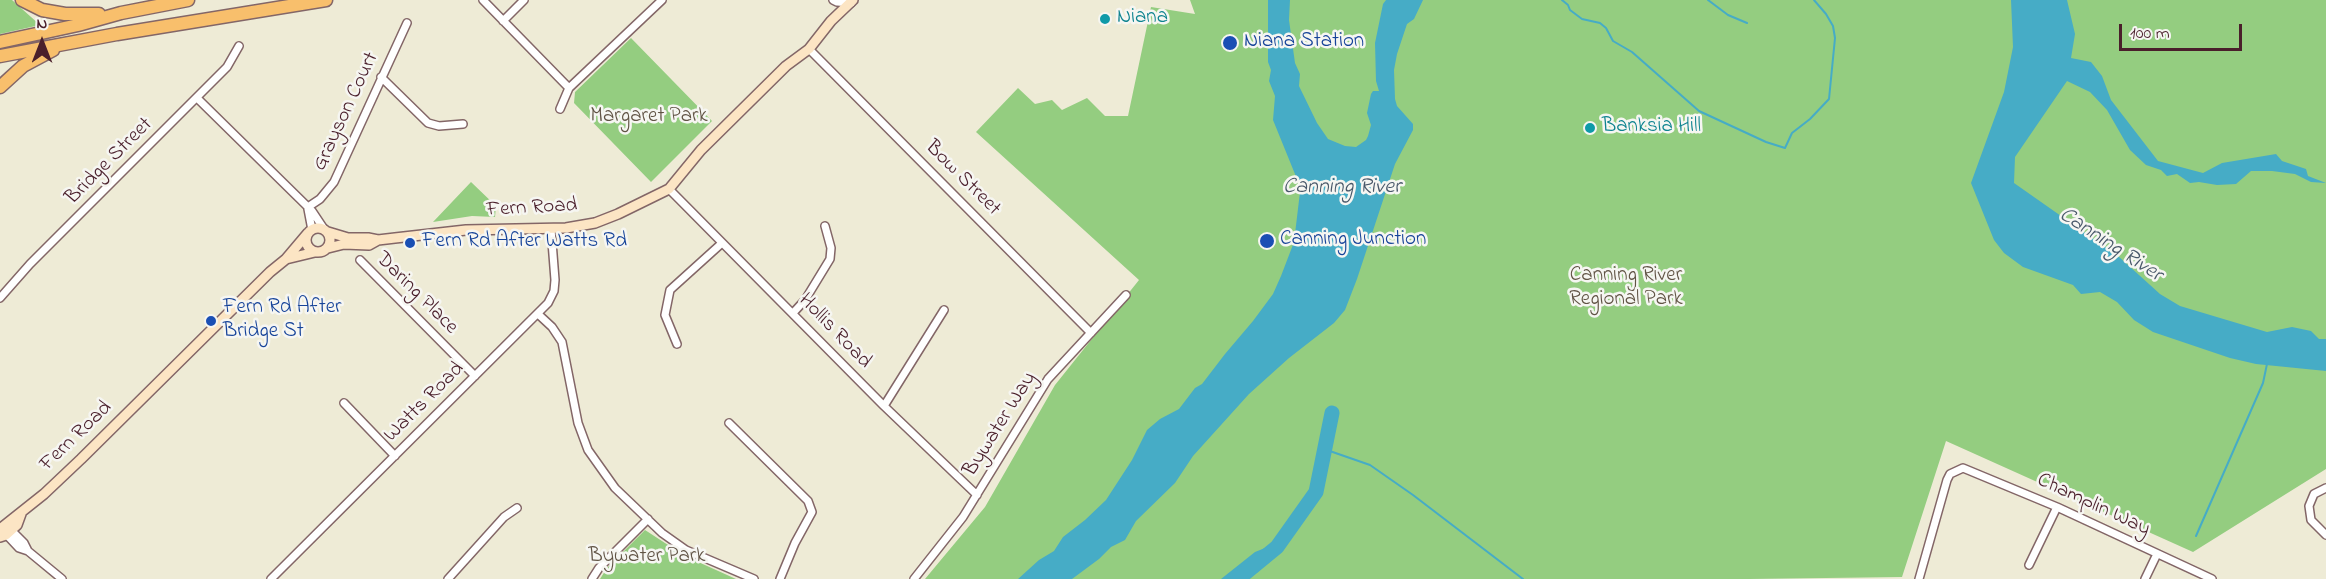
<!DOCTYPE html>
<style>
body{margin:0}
#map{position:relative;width:2326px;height:579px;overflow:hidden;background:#eeebd6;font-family:"Indie Flower",sans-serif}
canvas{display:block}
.north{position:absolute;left:12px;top:12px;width:60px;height:60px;-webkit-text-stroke:4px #f6f6f2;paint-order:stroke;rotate:0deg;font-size:16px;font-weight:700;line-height:24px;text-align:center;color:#4a1f2b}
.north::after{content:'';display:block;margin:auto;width:21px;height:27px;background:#4a1f2b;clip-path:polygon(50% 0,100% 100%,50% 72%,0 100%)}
.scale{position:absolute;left:2119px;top:24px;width:123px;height:27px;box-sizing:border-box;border:3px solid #4a1f2b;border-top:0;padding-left:8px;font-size:18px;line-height:21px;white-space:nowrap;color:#4a1f2b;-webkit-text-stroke:4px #f6f6f2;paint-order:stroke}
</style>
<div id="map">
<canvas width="2326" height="579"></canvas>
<div class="north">N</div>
<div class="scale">100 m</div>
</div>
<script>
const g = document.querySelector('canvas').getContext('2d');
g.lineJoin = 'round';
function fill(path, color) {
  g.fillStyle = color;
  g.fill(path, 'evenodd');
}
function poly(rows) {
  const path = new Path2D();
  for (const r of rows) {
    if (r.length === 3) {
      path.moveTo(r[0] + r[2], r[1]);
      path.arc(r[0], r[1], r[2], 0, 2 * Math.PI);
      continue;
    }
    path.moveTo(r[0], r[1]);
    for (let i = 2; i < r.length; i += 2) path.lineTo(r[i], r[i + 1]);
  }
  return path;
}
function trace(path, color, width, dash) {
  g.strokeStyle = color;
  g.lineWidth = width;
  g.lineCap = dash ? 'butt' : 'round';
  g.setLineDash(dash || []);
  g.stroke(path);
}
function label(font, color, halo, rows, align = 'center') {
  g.font = font + ' "Indie Flower",sans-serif';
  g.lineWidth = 5;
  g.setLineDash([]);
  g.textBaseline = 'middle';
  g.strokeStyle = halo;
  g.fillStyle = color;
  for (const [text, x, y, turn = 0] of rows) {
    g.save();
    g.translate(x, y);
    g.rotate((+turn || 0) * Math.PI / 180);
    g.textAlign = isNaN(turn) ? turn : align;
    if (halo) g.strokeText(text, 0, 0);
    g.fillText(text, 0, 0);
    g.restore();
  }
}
const green = poly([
 [0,0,12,0,40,25,0,34],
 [1190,0,2326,0,2326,469,2193,552,1946,441,1902,577,1750,579,925,579,985,507,1055,385,1139,280,976,132,1018,88,1035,104,1052,100,1062,110,1087,98,1105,116,1128,116,1151,7,1195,14],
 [631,38,712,121,651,182,574,103,575,92],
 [471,182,496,206,495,217,472,216,433,222],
 [645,530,685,556,736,579,600,579,607,568]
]);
const water = poly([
 [1268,0,1290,0,1289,20,1295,63,1300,74,1299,86,1317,123,1328,139,1345,146,1356,147,1366,140,1368,136,1371,125,1367,113,1371,94,1373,91,1379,91,1376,81,1375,43,1383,4,1386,0,1423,0,1414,19,1407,24,1397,54,1394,70,1395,99,1397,106,1413,124,1413,130,1395,164,1357,279,1345,310,1334,323,1289,358,1249,394,1193,456,1175,483,1136,521,1125,540,1111,547,1099,559,1072,579,1018,579,1039,560,1054,551,1063,537,1085,520,1106,500,1132,460,1147,430,1160,419,1179,409,1195,388,1202,384,1225,354,1253,321,1273,294,1281,276,1294,242,1300,192,1297,179,1273,120,1275,96,1269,81,1271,70,1268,62],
 [2011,0,2067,0,2075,34,2071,58,2091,62,2102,76,2111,100,2158,161,2203,173,2222,163,2276,154,2282,161,2306,169,2308,176,2326,183,2311,182,2295,174,2272,171,2251,171,2236,184,2217,185,2199,182,2190,183,2177,174,2167,176,2161,170,2146,165,2130,150,2107,110,2090,92,2067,81,2015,157,2014,183,2118,256,2160,294,2180,306,2267,332,2292,327,2311,331,2319,339,2326,339,2326,371,2256,364,2230,358,2153,332,2134,320,2117,302,2100,292,2081,294,2073,285,2023,267,2004,253,1994,240,1971,183,2004,92,2013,47],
 [1265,548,1271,552,1269,558,1258,572,1246,579,1221,579,1255,552]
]);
const stream = poly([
 [1562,0,1568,5,1570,10,1582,19,1600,23,1606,28,1613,41,1632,52,1699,111,1766,142,1785,148,1792,133,1810,119,1829,99,1835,38,1833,26,1826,14,1814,0],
 [1708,0,1728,15,1747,23],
 [1324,449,1370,465,1413,495,1523,579],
 [2196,536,2263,383,2267,364]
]);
const river = poly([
 [1238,579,1277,547,1316,492,1332,413]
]);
const street = poly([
 [483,0,569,88],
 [833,0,837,2,851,3],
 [503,21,524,0],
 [809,49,1091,333],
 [381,77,428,123,439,126,463,124],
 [197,98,312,211,324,229],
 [560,109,569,88,662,0],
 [669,189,884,406,977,495],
 [308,207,320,199,334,182,407,23],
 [308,209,312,230],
 [360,260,475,376],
 [0,298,30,264,227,67,239,46],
 [793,313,805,300,830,259,831,248,825,226],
 [538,314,552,327,562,342,578,423,588,450,615,488,662,533,686,550,754,579],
 [677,344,665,315,670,290,722,243],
 [344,403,395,456],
 [884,406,944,310],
 [729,423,808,501,812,512,795,543,780,579],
 [2326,488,2314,494,2309,506,2311,520,2326,535],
 [9,528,24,543,28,551],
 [5,533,19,548,28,551,62,579],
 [2029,565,2057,507],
 [271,579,548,303,554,291,555,280,551,229],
 [448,579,504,517,517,508],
 [592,579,599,568,648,519],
 [914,579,963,517,1048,379,1126,295],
 [1919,579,1947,480,1950,474,1963,468,2057,507,2212,579],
 [2145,579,2157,554]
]);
const secondary = poly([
 [318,240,12],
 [328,232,348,238,368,238,378,240],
 [328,248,344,244,369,245,378,240,395,238,466,230,566,228,595,223,618,214,669,189,701,150,786,66,809,49,831,21,853,0],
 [286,259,315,252],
 [0,529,44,494,81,459,270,272,286,259,308,233],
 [0,537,6,535,17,525,21,514]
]);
const highway = poly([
 [22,0,42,10,65,14,99,14],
 [0,42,78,25,121,13,188,0],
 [0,56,117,34,326,0],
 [0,87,23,66,53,50]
]);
const markers = [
 [1105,19,6,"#0f9aa8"],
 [1230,43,8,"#1a4fb4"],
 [1590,128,6,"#0f9aa8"],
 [1267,241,8,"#1a4fb4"],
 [410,243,6,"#1a4fb4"],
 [211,321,6,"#1a4fb4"]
];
const cultureNames = [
 ["Niana",1117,19],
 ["Banksia Hill",1602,128]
];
const transitNames = [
 ["Niana Station",1244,43],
 ["Canning Junction",1280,241],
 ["Fern Rd After Watts Rd",422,243],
 ["Fern Rd After",223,309],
 ["Bridge St",223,333]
];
const streetNames = [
 ["Grayson Court",347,112,-65],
 ["Bridge Street",110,162,-45],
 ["Bow Street",962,179,45],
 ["Fern Road",532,209,-3],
 ["Daring Place",416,294,45],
 ["Hollis Road",834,332,46],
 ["Watts Road",425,403,-45],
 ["Bywater Way",1001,425,-58],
 ["Fern Road",77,437,-44],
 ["Champlin Way",2093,506,25]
];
const parkNames = [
 ["Margaret Park",649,118],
 ["Canning River",1626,277],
 ["Regional Park",1626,301],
 ["Bywater Park",647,558]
];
const waterNames = [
 ["Canning River",1342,188],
 ["Canning River",2110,246,33]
];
fill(green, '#94cd80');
fill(water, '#46acc6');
trace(stream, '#46acc6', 2);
trace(river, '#46acc6', 15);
trace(street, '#836667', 10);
trace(secondary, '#836667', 12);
trace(highway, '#836667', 15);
trace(street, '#fff', 7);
trace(secondary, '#fce5c4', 9);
trace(highway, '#f8bf6c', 12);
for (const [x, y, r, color] of markers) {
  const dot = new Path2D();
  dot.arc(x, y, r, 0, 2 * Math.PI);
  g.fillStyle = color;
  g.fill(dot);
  trace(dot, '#f6f6f2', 2);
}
label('21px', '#0d838f', '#f6f6f2', cultureNames, 'left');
label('21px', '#164399', '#f6f6f2', transitNames, 'left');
label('21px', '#4a1f2b', '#f6f6f2', streetNames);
label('21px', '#605344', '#f6f6f2', parkNames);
label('italic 22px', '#485769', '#f6f6f2', waterNames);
</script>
